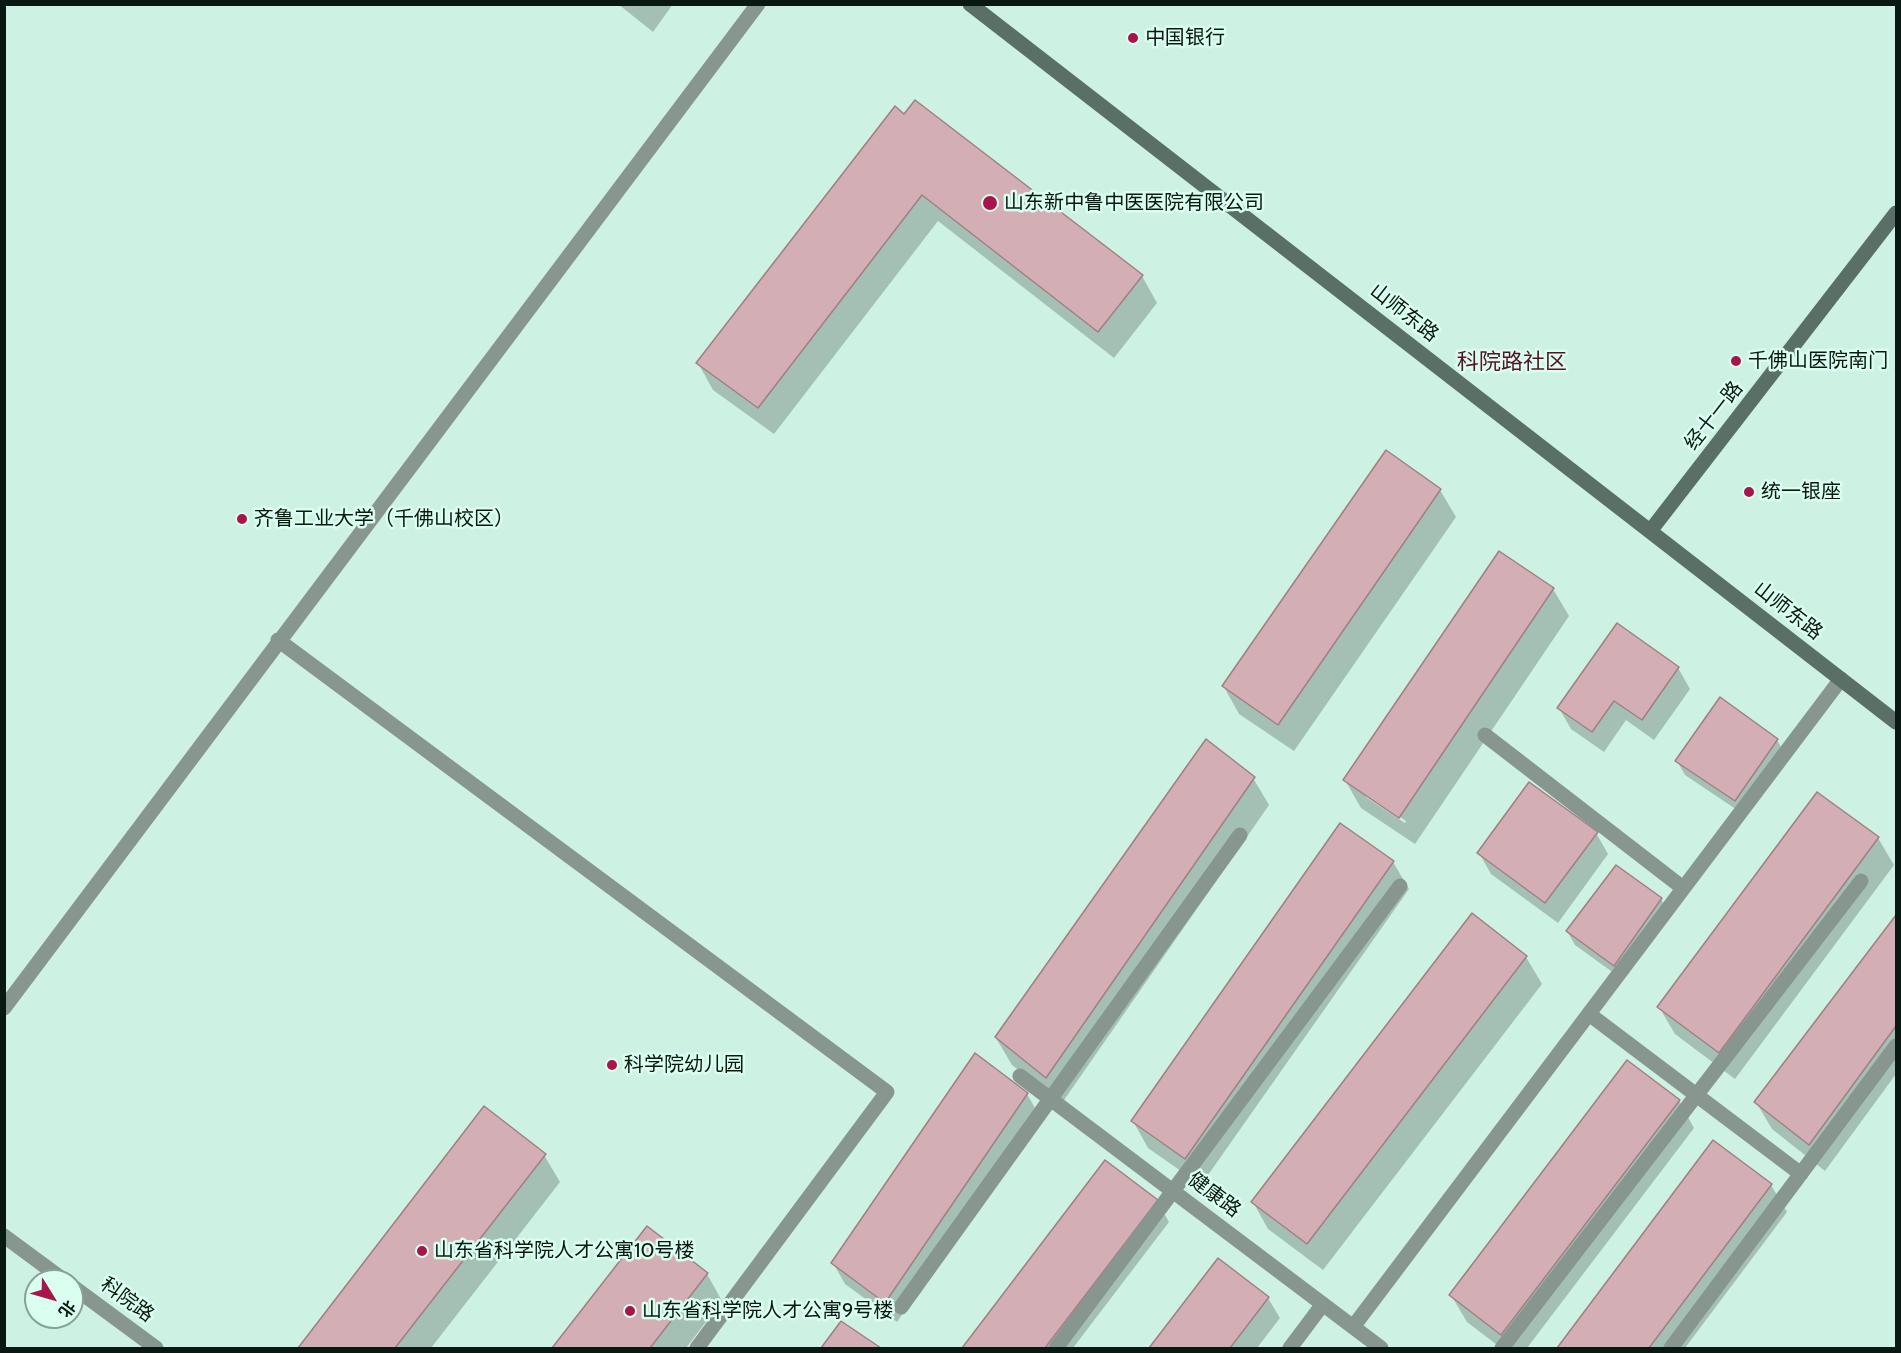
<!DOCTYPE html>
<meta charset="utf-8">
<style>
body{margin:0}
#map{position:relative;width:1901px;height:1353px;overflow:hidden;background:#cdf1e2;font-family:Cabin,"Noto Sans SC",sans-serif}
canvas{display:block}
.frame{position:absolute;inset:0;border:6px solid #0a1813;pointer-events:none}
.north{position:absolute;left:24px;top:1269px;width:60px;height:60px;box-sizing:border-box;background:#dafeef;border:2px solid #87a297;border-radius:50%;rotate:127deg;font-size:16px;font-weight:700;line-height:24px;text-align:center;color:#0a1813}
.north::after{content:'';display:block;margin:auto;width:21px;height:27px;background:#a8154d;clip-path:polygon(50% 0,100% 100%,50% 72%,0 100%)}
</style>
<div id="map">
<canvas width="1901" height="1353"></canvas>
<div class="frame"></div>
<div class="north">北</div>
</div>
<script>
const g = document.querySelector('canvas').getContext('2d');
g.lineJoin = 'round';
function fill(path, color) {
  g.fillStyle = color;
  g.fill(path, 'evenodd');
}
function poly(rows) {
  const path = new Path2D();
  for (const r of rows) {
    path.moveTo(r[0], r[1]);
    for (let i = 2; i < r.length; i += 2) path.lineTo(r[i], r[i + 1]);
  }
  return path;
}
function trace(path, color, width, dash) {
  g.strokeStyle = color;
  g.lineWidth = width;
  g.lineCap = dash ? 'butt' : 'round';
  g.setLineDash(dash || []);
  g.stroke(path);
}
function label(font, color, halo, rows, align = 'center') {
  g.font = font + ' Cabin,"Noto Sans SC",sans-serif';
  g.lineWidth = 5;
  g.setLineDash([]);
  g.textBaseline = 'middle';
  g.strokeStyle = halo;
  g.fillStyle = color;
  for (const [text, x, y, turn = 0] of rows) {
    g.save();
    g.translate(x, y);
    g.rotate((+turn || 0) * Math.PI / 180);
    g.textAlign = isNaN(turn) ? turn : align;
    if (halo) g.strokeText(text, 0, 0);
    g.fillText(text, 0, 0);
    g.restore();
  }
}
const shadow = poly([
 [618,4,673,4,653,32],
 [905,116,1142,276,1157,303,1114,358,938,221,774,434,713,390,698,363],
 [1440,490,1456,517,1294,751,1239,714,1224,687],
 [1553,589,1569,616,1415,844,1361,808,1345,780],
 [1366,794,1406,821,1405,823,1366,797],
 [1617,625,1678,668,1690,689,1654,740,1626,720,1604,752,1571,729,1559,708],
 [1777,740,1785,754,1743,814,1685,775,1677,761],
 [1253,778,1269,805,1062,1103,1012,1065,996,1038],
 [1818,794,1878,838,1894,865,1735,1079,1675,1034,1659,1007],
 [1596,833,1608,854,1558,923,1491,874,1479,853],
 [1393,862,1409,889,1201,1185,1148,1148,1133,1121],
 [1661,899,1669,913,1622,979,1575,945,1567,931],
 [1896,917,1896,1074,1825,1171,1772,1129,1756,1102],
 [1526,957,1542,984,1323,1270,1268,1229,1253,1202],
 [1027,1094,1039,1115,897,1322,845,1284,833,1263],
 [1679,1101,1694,1128,1527,1348,1501,1348,1467,1322,1451,1295],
 [485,1109,544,1155,560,1182,431,1348,300,1348],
 [1713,1142,1771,1185,1787,1212,1685,1348,1559,1348],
 [1106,1162,1157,1201,1169,1222,1073,1348,964,1348],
 [647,1229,707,1274,722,1301,686,1348,554,1348],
 [1218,1260,1268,1298,1280,1318,1257,1348,1151,1348],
 [841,1323,878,1348,823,1348]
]);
const building = poly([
 [915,100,1143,275,1098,332,922,195,758,408,696,363,895,106,904,114,915,100],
 [1386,450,1441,489,1278,725,1222,686,1386,450],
 [1499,551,1554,588,1399,818,1343,780,1499,551],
 [1617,623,1679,667,1642,720,1614,701,1592,732,1557,708,1617,623],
 [1720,697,1778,739,1735,801,1675,761,1720,697],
 [1206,739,1255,777,1046,1078,995,1037,1206,739],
 [1529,782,1598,832,1545,903,1477,853,1529,782],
 [1817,792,1879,837,1719,1053,1657,1007,1817,792],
 [1340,823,1394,861,1185,1159,1131,1121,1340,823],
 [1616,865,1662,898,1614,966,1566,931,1616,865],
 [1472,913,1527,956,1307,1244,1251,1202,1472,913],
 [1896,915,1896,1026,1809,1145,1754,1102,1896,915],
 [975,1053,1028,1093,885,1303,831,1263,975,1053],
 [1627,1060,1680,1100,1501,1335,1449,1295,1627,1060],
 [484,1106,546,1154,395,1348,298,1348,484,1106],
 [1713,1140,1772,1184,1649,1348,1557,1348,1713,1140],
 [1105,1160,1158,1200,1045,1348,962,1348,1105,1160],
 [647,1226,708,1273,650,1348,552,1348,647,1226],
 [1218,1258,1269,1297,1230,1348,1149,1348,1218,1258],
 [841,1321,881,1348,821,1348,841,1321]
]);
const lane = poly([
 [1485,735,1683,888],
 [1589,1014,1801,1174],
 [1020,1076,1381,1348],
 [901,1307,1240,835],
 [1353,1327,1841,679],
 [1056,1348,1400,886],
 [1290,1348,1323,1304],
 [1502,1348,1861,881],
 [1671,1348,1896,1046]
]);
const street = poly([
 [278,640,887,1092,697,1348],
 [4,1008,758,4],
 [4,1236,65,1281],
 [72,1286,156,1348]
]);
const secondary = poly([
 [970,4,1896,722],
 [1651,530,1896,213]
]);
const markers = [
 [1133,38,6,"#a8154d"],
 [990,203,8,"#a8154d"],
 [1736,361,6,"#a8154d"],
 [1749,492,6,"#a8154d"],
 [242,519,6,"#a8154d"],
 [612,1065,6,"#a8154d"],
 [422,1251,6,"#a8154d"],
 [630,1311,6,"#a8154d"]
];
const poiNames = [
 ["中国银行",1145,38],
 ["山东新中鲁中医医院有限公司",1004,203],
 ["千佛山医院南门",1748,361],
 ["统一银座",1761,492],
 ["齐鲁工业大学（千佛山校区）",254,519],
 ["科学院幼儿园",624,1065],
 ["山东省科学院人才公寓10号楼",434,1251],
 ["山东省科学院人才公寓9号楼",642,1311]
];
const streetNames = [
 ["山师东路",1404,313,38],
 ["经十一路",1714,416,-52],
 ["山师东路",1788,611,38],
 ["健康路",1214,1195,37],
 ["科院路",127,1300,36]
];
const quarterNames = [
 ["科院路社区",1512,363]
];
fill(shadow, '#0003');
fill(building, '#d3afb5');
trace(building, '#a07e84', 1.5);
trace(lane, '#889690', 15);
trace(street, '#889690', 15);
trace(secondary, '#5a7067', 15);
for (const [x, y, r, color] of markers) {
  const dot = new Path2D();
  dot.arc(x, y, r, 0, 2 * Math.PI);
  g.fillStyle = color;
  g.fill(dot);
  trace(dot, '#dafeef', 2);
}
label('20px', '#0a1813', '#dafeef', poiNames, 'left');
label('20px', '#0a1813', '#dafeef', streetNames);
label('22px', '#551127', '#dafeef', quarterNames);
</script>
